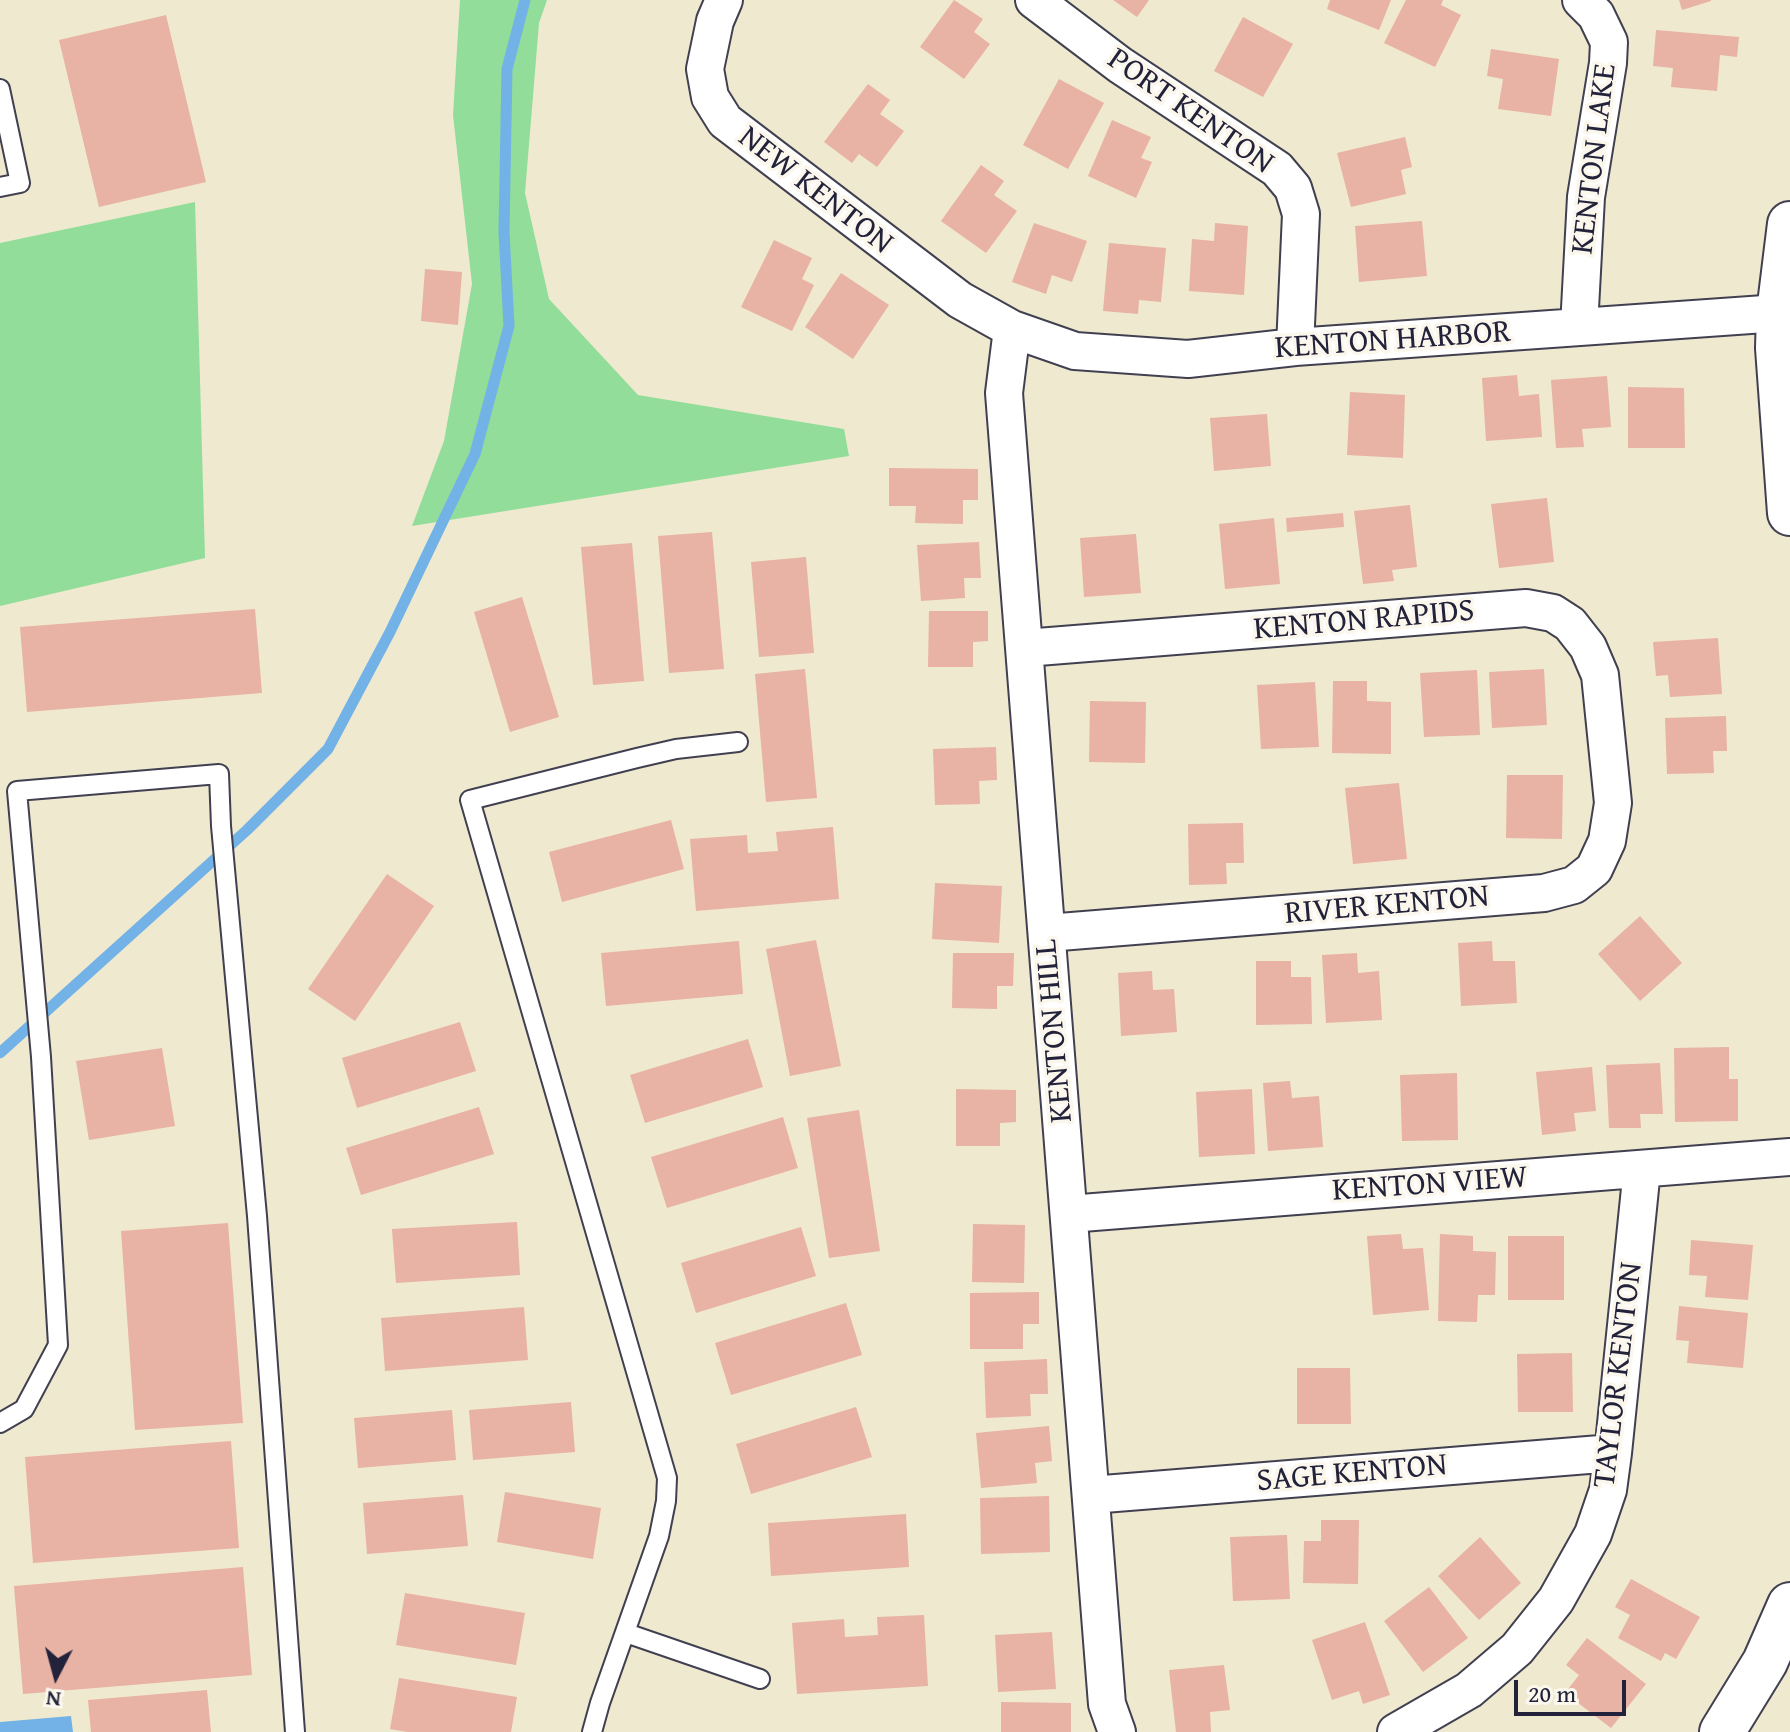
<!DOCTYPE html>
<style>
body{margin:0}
#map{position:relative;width:1790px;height:1732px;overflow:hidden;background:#efe9cf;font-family:"Gentium Book Plus",serif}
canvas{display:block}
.north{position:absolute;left:16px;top:1636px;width:80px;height:80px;-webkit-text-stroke:6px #fbf7ec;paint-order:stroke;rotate:186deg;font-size:22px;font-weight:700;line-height:32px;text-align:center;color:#22223b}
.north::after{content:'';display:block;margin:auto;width:28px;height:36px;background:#22223b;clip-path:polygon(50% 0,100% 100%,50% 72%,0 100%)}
.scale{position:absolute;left:1514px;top:1680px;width:112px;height:36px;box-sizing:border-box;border:4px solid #22223b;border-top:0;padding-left:10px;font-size:24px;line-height:28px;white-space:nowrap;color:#22223b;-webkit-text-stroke:6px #fbf7ec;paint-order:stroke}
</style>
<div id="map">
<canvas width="1790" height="1732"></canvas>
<div class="north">N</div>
<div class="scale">20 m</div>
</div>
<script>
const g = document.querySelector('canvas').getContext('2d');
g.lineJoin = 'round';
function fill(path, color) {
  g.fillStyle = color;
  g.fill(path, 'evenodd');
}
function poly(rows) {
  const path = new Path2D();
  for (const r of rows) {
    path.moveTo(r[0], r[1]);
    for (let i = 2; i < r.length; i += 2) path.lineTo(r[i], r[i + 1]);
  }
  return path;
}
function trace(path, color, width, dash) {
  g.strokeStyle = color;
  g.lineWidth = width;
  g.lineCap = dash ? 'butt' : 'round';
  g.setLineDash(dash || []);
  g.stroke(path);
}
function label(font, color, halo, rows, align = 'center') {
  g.font = font + ' "Gentium Book Plus",serif';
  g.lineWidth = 7;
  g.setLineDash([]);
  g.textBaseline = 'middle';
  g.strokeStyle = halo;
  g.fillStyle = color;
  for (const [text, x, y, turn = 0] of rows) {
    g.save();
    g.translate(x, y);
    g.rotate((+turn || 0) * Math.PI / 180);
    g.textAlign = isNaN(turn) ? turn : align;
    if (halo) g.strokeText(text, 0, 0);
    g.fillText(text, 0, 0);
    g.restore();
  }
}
const green = poly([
 [460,0,547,0,539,23,525,193,549,299,638,395,844,429,849,456,412,526,444,441,472,284,453,115],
 [195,202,205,558,0,606,0,243]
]);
const water = poly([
 [71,1716,73,1732,0,1732,0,1722]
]);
const stream = poly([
 [0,1053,247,830,328,749,390,632,475,454,509,326,504,232,507,69,525,0]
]);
const building = poly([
 [954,0,983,19,974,32,990,44,964,79,920,47],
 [1113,0,1149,0,1137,17],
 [1330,0,1391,0,1379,30,1327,9],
 [1406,0,1443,0,1441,5,1461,15,1435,67,1384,43],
 [1679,0,1711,0,1711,1,1682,10],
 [166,15,206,182,99,207,59,40],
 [1243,17,1293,44,1263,97,1214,71],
 [1656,30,1739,37,1737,57,1720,55,1717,91,1671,87,1673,68,1653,66],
 [1491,49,1559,59,1551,116,1498,109,1503,79,1487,76],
 [1059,79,1104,103,1068,169,1023,145],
 [868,84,890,100,880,114,904,131,877,167,859,154,852,163,824,142],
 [1112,120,1151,137,1141,158,1152,162,1136,198,1088,176],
 [1405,137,1412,167,1401,170,1406,194,1351,207,1337,153],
 [981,165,1004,181,994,195,1017,211,986,253,941,221],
 [1422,221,1427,276,1359,282,1355,226],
 [1034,223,1087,241,1072,282,1052,275,1046,294,1012,282],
 [1215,223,1248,226,1244,295,1189,291,1192,239,1214,241],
 [774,240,812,258,802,279,814,285,792,331,741,307],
 [1109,243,1166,248,1161,302,1139,300,1138,314,1103,311],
 [425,269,462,272,458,325,421,321],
 [841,273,889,305,853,359,805,327],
 [1517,375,1519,396,1539,394,1542,437,1486,441,1482,378],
 [1607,376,1611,427,1582,429,1584,447,1556,448,1551,380],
 [1628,387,1684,388,1685,448,1628,448],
 [1350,392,1405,395,1403,458,1347,455],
 [1267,414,1271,466,1214,471,1210,418],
 [889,468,978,469,978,500,963,500,963,524,915,523,916,506,889,506],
 [1547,498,1554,562,1499,568,1491,504],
 [1410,505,1417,567,1392,570,1394,581,1363,584,1354,511],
 [1343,513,1344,527,1287,532,1286,518],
 [1274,518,1280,584,1225,589,1219,524],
 [712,532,724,669,669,673,658,536],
 [1136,534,1141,593,1084,597,1080,538],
 [979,542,981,578,964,578,965,598,921,601,917,545],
 [632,543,644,681,593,685,581,547],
 [806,557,814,653,759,657,751,562],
 [522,597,559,717,510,732,474,612],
 [255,609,262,693,27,712,20,627],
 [929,611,988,611,988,641,973,642,973,667,928,667],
 [1718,638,1722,694,1670,697,1668,675,1656,676,1653,642],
 [805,669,817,798,766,802,755,674],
 [1544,669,1547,725,1492,728,1489,672],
 [1477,670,1480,735,1424,737,1420,673],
 [1333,681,1367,681,1367,701,1391,702,1391,754,1332,753],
 [1315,682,1319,747,1261,749,1257,685],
 [1090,701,1146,702,1145,763,1089,762],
 [1726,716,1727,751,1713,751,1714,773,1667,774,1665,718],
 [996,747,997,780,979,781,980,804,935,805,933,749],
 [1507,775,1563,775,1562,839,1506,838],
 [1399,783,1407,859,1353,864,1345,788],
 [671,820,684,869,562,902,549,852],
 [1243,823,1244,863,1226,863,1227,884,1189,885,1188,824],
 [833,827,839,899,696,911,690,839,747,835,748,853,778,851,776,832],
 [387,874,434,906,355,1021,308,989],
 [935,883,1002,886,999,943,932,939],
 [1640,916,1682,963,1640,1001,1598,954],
 [816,940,841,1066,790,1076,766,949],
 [739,941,743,994,606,1006,601,953],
 [1492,941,1493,961,1515,961,1517,1003,1461,1006,1458,943],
 [953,953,1014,953,1013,986,997,986,997,1009,952,1008],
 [1357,953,1358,973,1379,971,1382,1020,1326,1023,1322,955],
 [1256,961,1291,961,1291,977,1311,977,1312,1024,1256,1025],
 [1152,971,1153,990,1174,989,1177,1032,1121,1036,1118,973],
 [460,1022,476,1071,357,1108,342,1058],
 [748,1039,763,1087,645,1123,630,1075],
 [1729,1047,1729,1079,1738,1079,1738,1121,1675,1122,1674,1048],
 [162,1048,175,1126,89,1140,76,1061],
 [1660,1063,1663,1114,1640,1114,1641,1128,1609,1128,1606,1065],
 [1592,1067,1596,1111,1574,1113,1576,1131,1542,1135,1536,1072],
 [1457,1073,1458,1140,1402,1141,1400,1075],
 [1290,1081,1292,1098,1319,1096,1323,1147,1268,1151,1263,1083],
 [956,1089,1016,1090,1016,1122,1000,1123,1000,1146,956,1146],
 [1252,1089,1255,1154,1199,1157,1196,1092],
 [479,1107,494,1154,361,1195,346,1148],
 [859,1110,880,1251,829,1258,807,1118],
 [783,1117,798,1168,667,1208,651,1157],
 [517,1222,520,1275,396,1283,392,1229],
 [228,1223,243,1423,135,1430,121,1231],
 [973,1224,1025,1225,1024,1283,972,1282],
 [801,1227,816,1276,696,1313,681,1263],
 [1401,1234,1403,1249,1423,1248,1429,1310,1373,1315,1367,1236],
 [1440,1234,1473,1236,1473,1251,1496,1252,1495,1295,1478,1295,1477,1322,1438,1321],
 [1508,1236,1564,1236,1564,1300,1508,1300],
 [1691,1240,1753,1245,1748,1300,1705,1297,1707,1276,1689,1275],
 [1039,1292,1039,1324,1023,1324,1023,1349,970,1349,970,1293],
 [846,1303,862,1355,731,1395,715,1343],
 [1679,1306,1748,1313,1743,1368,1687,1363,1689,1341,1676,1340],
 [524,1307,528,1360,385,1371,381,1318],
 [1572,1353,1573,1412,1518,1412,1517,1354],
 [1047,1359,1048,1394,1030,1394,1031,1416,986,1418,984,1362],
 [1297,1368,1350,1368,1351,1424,1297,1424],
 [571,1402,575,1452,473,1460,469,1410],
 [856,1407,872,1457,751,1494,736,1444],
 [452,1410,456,1460,358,1468,354,1418],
 [1049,1426,1052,1461,1035,1463,1037,1483,981,1488,976,1433],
 [231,1441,239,1548,33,1563,25,1457],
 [505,1492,601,1508,593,1559,497,1542],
 [463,1495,468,1546,367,1554,363,1503],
 [1049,1496,1050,1552,981,1554,980,1498],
 [906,1514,909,1567,771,1576,768,1523],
 [1321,1520,1359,1520,1358,1584,1303,1583,1304,1541,1321,1541],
 [1287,1535,1290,1599,1233,1601,1230,1537],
 [1480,1537,1521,1583,1479,1620,1438,1576],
 [243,1567,252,1675,23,1694,14,1586],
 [1631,1579,1700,1617,1676,1659,1665,1653,1661,1661,1618,1638,1630,1615,1615,1607],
 [1429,1587,1468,1638,1423,1672,1384,1621],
 [405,1593,525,1613,516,1665,396,1645],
 [924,1615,928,1686,797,1694,792,1623,844,1619,845,1637,878,1635,877,1617],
 [1365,1622,1390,1695,1363,1704,1359,1691,1332,1700,1312,1640],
 [1052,1632,1056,1689,998,1692,995,1635],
 [1587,1638,1646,1684,1611,1728,1565,1693,1579,1675,1566,1665],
 [1224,1665,1230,1710,1210,1712,1211,1732,1176,1732,1169,1670],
 [399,1678,517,1697,511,1732,407,1732,390,1729],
 [207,1690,211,1732,91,1732,88,1700],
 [1001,1702,1071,1703,1071,1732,1001,1732]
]);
const service = poly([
 [0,89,20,183,0,187],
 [0,1423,24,1409,58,1345,41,1057,17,791,219,774,221,826,257,1216,295,1732],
 [626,1633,760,1679],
 [592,1732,600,1703,659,1536,666,1501,667,1478,470,800,637,758,676,749,738,742]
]);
const minor = poly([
 [724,0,715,21,705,69,710,97,725,121,960,300,1012,329,1075,351,1188,359,1295,347,1779,313],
 [1034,0,1120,65,1277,169,1293,188,1301,214,1295,347],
 [1579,327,1586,197,1608,63,1609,42,1596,15,1581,0],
 [1012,329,1004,393,1107,1704,1117,1732],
 [1025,648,1526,608,1553,613,1570,624,1588,647,1600,675,1613,803,1607,841,1594,869,1574,885,1544,893,1047,933],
 [1069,1214,1790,1157],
 [1091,1495,1613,1453],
 [1396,1732,1469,1690,1517,1649,1556,1600,1593,1534,1608,1490,1613,1453,1642,1169]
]);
const tertiary = poly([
 [1790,224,1779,313,1778,348,1790,513],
 [1722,1732,1765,1662,1790,1605]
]);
const streetNames = [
 ["PORT KENTON",1190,112,35],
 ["KENTON LAKE",1595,159,-83],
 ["NEW KENTON",815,191,38],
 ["KENTON HARBOR",1393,341,-4],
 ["KENTON RAPIDS",1364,621,-5],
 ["RIVER KENTON",1387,906,-5],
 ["KENTON HILL",1055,1031,-95],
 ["KENTON VIEW",1430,1185,-4],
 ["TAYLOR KENTON",1619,1375,-83],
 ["SAGE KENTON",1352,1474,-5]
];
fill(green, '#91dd99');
fill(water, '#72b2e6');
trace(stream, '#72b2e6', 11);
fill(building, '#e8b2a4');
trace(service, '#414051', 22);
trace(minor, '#414051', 40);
trace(tertiary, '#414051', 48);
trace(service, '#fff', 18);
trace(minor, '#fff', 36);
trace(tertiary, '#fff', 44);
label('32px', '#22223b', '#fbf7ec', streetNames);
</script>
